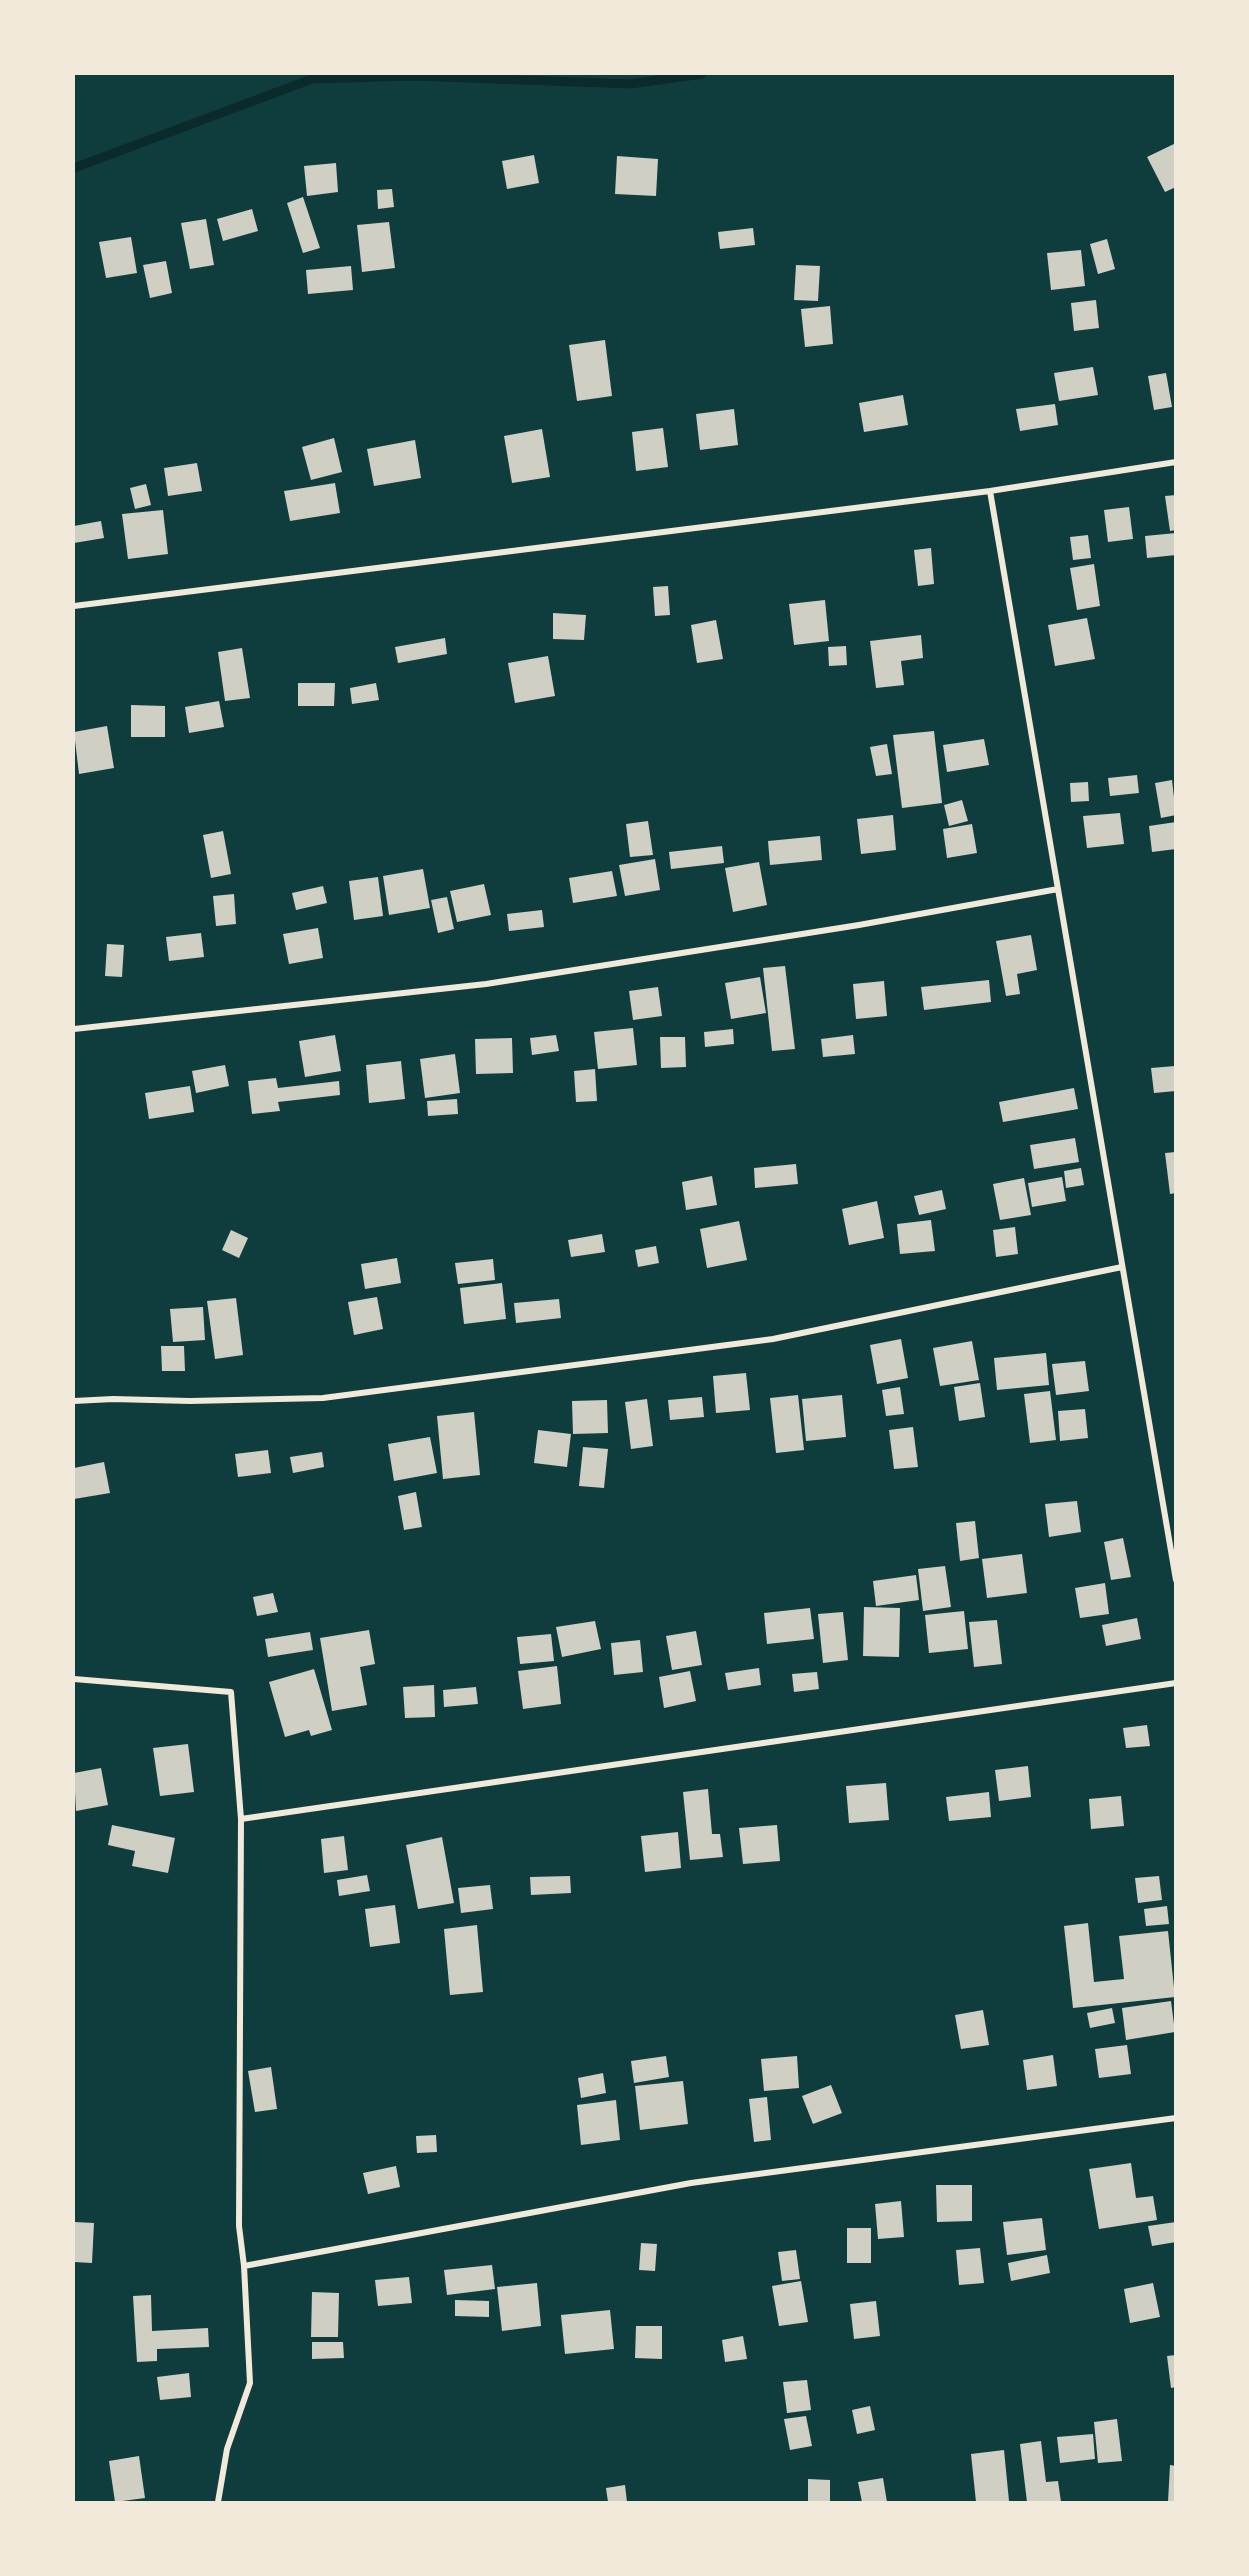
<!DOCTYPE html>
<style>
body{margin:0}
#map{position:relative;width:1249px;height:2576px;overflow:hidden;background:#0f3d3e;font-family:Mulish,sans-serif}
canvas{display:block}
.frame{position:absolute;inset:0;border:75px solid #f1e9da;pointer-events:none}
</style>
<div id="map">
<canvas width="1249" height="2576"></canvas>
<div class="frame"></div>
</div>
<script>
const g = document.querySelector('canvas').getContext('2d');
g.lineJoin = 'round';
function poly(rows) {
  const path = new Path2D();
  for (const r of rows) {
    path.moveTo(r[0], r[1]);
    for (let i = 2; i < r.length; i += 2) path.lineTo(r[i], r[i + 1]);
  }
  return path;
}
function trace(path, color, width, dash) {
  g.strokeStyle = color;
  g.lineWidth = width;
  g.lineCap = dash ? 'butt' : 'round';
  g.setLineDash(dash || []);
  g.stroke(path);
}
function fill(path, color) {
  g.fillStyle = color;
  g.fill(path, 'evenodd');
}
const stream = poly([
 [74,168,312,79,415,76,630,84,702,74]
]);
const building = poly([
 [1176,143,1176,187,1165,192,1147,157],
 [534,155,539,183,507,189,502,161],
 [617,156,658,159,656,196,615,194],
 [336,163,338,192,307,196,304,166],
 [392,189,394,207,378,209,377,190],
 [303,197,320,248,303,253,287,203],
 [252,209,258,231,223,241,217,219],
 [206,219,214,265,190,269,181,223],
 [389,222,395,268,362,272,357,225],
 [753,228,755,245,720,249,718,232],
 [131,237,137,273,106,278,99,242],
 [1107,239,1115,269,1098,274,1090,244],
 [1081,250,1085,286,1051,290,1047,253],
 [166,261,172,293,150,298,143,265],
 [796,265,820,266,818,301,794,300],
 [351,266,353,290,308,294,306,270],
 [1096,300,1099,328,1074,331,1071,303],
 [830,306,833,344,805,347,801,309],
 [605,340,612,396,577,401,569,345],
 [1093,367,1098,395,1059,401,1054,373],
 [1166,373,1172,407,1154,410,1148,376],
 [903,395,908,425,864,432,859,403],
 [1055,404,1058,425,1020,431,1016,409],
 [734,409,738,445,700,450,696,414],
 [663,428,668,467,636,471,632,432],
 [542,429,550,477,512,483,504,436],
 [334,438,342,472,311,480,302,447],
 [415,440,421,478,374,486,367,449],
 [197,463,202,491,168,496,164,468],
 [335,483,340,513,290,521,284,491],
 [146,484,151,505,135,509,130,488],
 [1176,495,1176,530,1170,531,1165,496],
 [1129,507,1133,539,1108,542,1104,510],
 [163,510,168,554,128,559,122,514],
 [101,521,104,538,74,543,74,526],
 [1176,533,1176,555,1147,558,1145,536],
 [1088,535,1091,558,1073,560,1070,537],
 [931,548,934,584,918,586,914,550],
 [1094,564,1100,606,1077,610,1070,568],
 [668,586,670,615,655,616,653,587],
 [825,600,829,641,794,645,789,604],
 [553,613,586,615,584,640,553,639],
 [1087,618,1095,659,1055,666,1048,625],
 [716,620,723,659,697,663,691,625],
 [921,635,923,658,901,661,904,685,876,688,870,641],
 [445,638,447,654,398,663,395,647],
 [846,646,847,665,829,666,828,647],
 [242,648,250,698,225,701,218,652],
 [548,656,555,696,515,703,508,663],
 [298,683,335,683,334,706,298,706],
 [376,683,379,700,352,704,350,688],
 [219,701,224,727,189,733,185,707],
 [131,705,165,706,165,737,131,737],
 [107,726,114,768,79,774,74,732],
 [934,731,942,803,902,808,893,735],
 [984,739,989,765,947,772,943,745],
 [887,744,892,774,876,776,870,747],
 [1137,775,1139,793,1110,796,1108,778],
 [1172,780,1176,815,1161,818,1155,783],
 [1088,782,1089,801,1071,802,1070,783],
 [962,800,968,821,949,826,944,805],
 [1120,813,1124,844,1087,848,1083,816],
 [893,815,896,850,861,854,857,819],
 [648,821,653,855,630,857,626,824],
 [1176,822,1176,849,1152,852,1149,826],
 [972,824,977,853,947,858,943,829],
 [223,831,231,874,211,878,203,835],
 [820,836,822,860,770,865,768,841],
 [722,846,724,863,671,869,669,852],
 [655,859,660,890,625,896,619,865],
 [759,862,767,905,733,912,725,868],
 [423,869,430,908,389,915,383,876],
 [612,871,617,896,573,903,569,878],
 [378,877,383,916,354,920,349,881],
 [484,884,491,915,457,922,450,891],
 [323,886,327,903,296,910,292,893],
 [234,894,236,924,216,926,213,896],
 [447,897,454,929,438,933,431,900],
 [542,910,544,927,509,931,507,914],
 [318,928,323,958,289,964,283,934],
 [201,933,204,957,169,961,166,937],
 [1031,935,1037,970,1017,974,1020,994,1006,996,996,941],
 [107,944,124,945,122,977,105,976],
 [785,966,795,1049,772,1051,763,968],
 [760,977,766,1013,731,1019,725,983],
 [989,980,991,1002,924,1010,921,987],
 [884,981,887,1016,856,1019,853,984],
 [658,987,662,1016,633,1020,629,991],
 [633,1028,637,1065,598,1069,594,1032],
 [733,1029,734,1044,705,1047,704,1032],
 [335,1035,341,1071,305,1077,299,1041],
 [556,1035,559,1051,532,1055,530,1038],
 [853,1035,855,1054,823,1057,821,1039],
 [660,1037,685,1037,686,1067,661,1068],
 [512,1038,513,1073,476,1074,475,1039],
 [455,1054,460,1093,425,1098,420,1059],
 [401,1061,405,1099,369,1103,366,1065],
 [225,1065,229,1086,196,1093,192,1071],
 [1175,1066,1176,1091,1154,1093,1151,1068],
 [595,1069,597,1101,576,1102,574,1071],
 [276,1078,278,1088,339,1081,340,1095,278,1102,280,1111,252,1114,248,1081],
 [190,1086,194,1112,149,1119,145,1093],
 [1074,1088,1078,1109,1003,1122,999,1102],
 [457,1099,458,1114,428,1116,427,1101],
 [1075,1138,1079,1162,1034,1169,1030,1145],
 [1176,1152,1176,1193,1170,1194,1165,1153],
 [796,1164,798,1184,755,1188,754,1168],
 [1081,1168,1084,1185,1066,1188,1064,1171],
 [712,1176,717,1205,686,1210,682,1182],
 [1062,1177,1066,1201,1032,1207,1028,1183],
 [1024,1178,1031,1215,1000,1220,993,1184],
 [942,1190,946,1209,919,1215,914,1196],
 [877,1201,884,1238,849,1245,842,1209],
 [931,1220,935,1251,900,1254,897,1224],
 [739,1221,747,1260,707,1268,700,1229],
 [1015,1227,1018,1254,996,1257,993,1230],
 [231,1230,248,1238,239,1258,222,1250],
 [602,1234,605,1252,571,1257,568,1240],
 [656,1246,659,1263,638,1267,635,1250],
 [397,1258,401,1283,365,1289,361,1264],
 [493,1259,495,1280,458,1284,455,1263],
 [502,1283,506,1319,464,1324,460,1288],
 [377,1297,383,1329,354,1335,348,1302],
 [236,1298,243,1355,215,1359,207,1301],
 [559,1299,561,1318,516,1323,514,1303],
 [203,1307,205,1340,173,1342,170,1309],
 [901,1339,908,1378,877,1384,870,1345],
 [972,1341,979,1380,940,1386,933,1348],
 [161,1346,184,1346,185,1371,162,1371],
 [1046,1353,1049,1385,997,1390,994,1358],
 [1085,1361,1089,1391,1056,1395,1052,1364],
 [746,1373,750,1410,716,1413,713,1376],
 [980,1383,985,1417,959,1421,954,1387],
 [900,1387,904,1414,886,1416,882,1390],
 [1050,1391,1056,1440,1030,1443,1024,1394],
 [798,1395,804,1450,776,1453,770,1398],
 [842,1395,846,1437,806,1441,802,1399],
 [702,1397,704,1417,670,1420,668,1400],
 [647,1399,653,1446,631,1449,625,1402],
 [607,1400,608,1433,573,1434,572,1401],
 [1085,1409,1088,1438,1060,1441,1058,1411],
 [474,1412,480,1475,443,1479,437,1416],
 [913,1427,918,1467,894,1469,889,1430],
 [538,1430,571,1434,567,1467,534,1463],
 [430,1437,437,1473,394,1481,388,1444],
 [583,1447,608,1449,604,1488,579,1486],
 [268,1450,271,1473,238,1477,235,1454],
 [322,1452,324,1467,293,1473,290,1457],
 [104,1462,110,1493,74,1499,74,1468],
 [416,1492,422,1527,404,1530,398,1496],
 [1077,1501,1081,1532,1049,1537,1045,1504],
 [975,1521,979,1558,960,1561,956,1523],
 [1123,1538,1131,1577,1111,1580,1104,1542],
 [1022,1554,1027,1593,987,1598,982,1559],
 [945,1566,951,1607,923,1611,918,1569],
 [916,1575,919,1600,876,1606,873,1581],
 [1105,1583,1109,1614,1080,1618,1075,1588],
 [273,1593,278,1612,257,1616,253,1597],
 [864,1607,900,1608,899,1657,863,1656],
 [810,1608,814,1639,767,1644,764,1613],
 [964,1611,968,1649,929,1653,925,1615],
 [843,1612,848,1660,823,1663,818,1614],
 [1137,1618,1141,1639,1106,1646,1102,1625],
 [997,1620,1002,1664,974,1667,969,1622],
 [595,1621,601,1649,562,1657,556,1627],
 [369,1630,375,1664,360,1667,367,1705,332,1711,320,1638],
 [696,1631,702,1665,672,1670,666,1636],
 [310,1632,313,1650,268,1657,265,1639],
 [551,1634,554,1661,520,1664,517,1637],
 [640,1640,643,1672,614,1675,611,1643],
 [557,1666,561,1704,523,1709,518,1671],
 [759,1668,761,1685,728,1690,725,1673],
 [314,1669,332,1730,311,1736,309,1730,285,1737,269,1682],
 [690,1671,696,1701,664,1708,659,1677],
 [817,1672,819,1689,794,1692,792,1674],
 [434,1685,435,1717,405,1718,403,1687],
 [476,1687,478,1704,444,1707,443,1690],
 [1147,1725,1150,1746,1126,1748,1123,1728],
 [188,1744,194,1792,160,1796,153,1748],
 [1028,1766,1031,1797,999,1801,995,1770],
 [101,1768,108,1805,76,1811,74,1773],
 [886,1783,889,1820,849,1823,846,1786],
 [708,1789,712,1834,720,1834,723,1857,690,1860,683,1792],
 [989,1792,991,1817,949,1821,946,1797],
 [1121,1796,1124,1826,1091,1829,1089,1799],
 [112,1825,175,1838,168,1873,132,1866,135,1851,108,1845],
 [777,1825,780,1861,743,1864,739,1828],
 [678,1832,681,1868,645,1872,641,1836],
 [344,1836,348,1870,324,1873,321,1839],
 [442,1837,454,1903,418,1909,406,1845],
 [367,1875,370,1891,339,1896,337,1880],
 [570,1876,571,1893,531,1895,530,1877],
 [1159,1876,1162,1900,1138,1903,1135,1878],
 [490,1885,493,1909,461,1913,458,1888],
 [395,1905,400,1943,370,1947,365,1909],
 [1167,1906,1169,1924,1146,1926,1144,1909],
 [1088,1923,1094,1982,1124,1979,1119,1936,1168,1931,1175,1997,1073,2008,1064,1926],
 [477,1925,483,1992,450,1995,444,1929],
 [1171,2001,1175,2032,1126,2040,1122,2008],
 [1112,2008,1115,2023,1090,2028,1087,2013],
 [983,2010,989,2045,961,2049,955,2015],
 [1127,2045,1131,2074,1099,2078,1095,2049],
 [1053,2055,1057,2086,1027,2090,1023,2060],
 [666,2056,669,2077,634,2083,631,2061],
 [797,2056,799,2088,764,2091,761,2059],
 [271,2067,277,2109,255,2112,248,2071],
 [603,2073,606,2093,581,2098,578,2078],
 [683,2081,688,2124,640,2130,635,2086],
 [831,2085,842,2113,813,2124,802,2096],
 [767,2097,771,2140,754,2142,749,2099],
 [616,2100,620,2140,581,2145,577,2105],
 [436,2135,437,2152,417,2153,416,2136],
 [1131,2163,1136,2198,1153,2196,1157,2220,1099,2229,1089,2169],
 [396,2166,400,2187,368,2194,363,2173],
 [936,2185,972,2185,972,2221,937,2222],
 [901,2201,904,2237,878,2239,875,2204],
 [1042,2218,1046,2250,1007,2255,1003,2222],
 [74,2222,94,2223,92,2263,74,2262],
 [1176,2222,1176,2242,1152,2246,1148,2226],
 [847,2228,871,2228,871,2263,847,2263],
 [641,2243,657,2244,655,2271,639,2270],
 [980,2248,984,2283,959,2285,956,2250],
 [796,2250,800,2279,782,2281,778,2252],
 [1047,2255,1050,2273,1011,2281,1008,2263],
 [492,2265,495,2289,447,2295,444,2270],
 [409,2277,412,2303,378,2306,375,2280],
 [801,2281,808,2322,779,2326,772,2286],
 [537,2283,541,2326,502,2331,497,2287],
 [1153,2283,1160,2317,1130,2323,1124,2289],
 [312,2292,339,2293,338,2337,311,2337],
 [151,2295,152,2331,208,2328,209,2347,157,2349,157,2361,137,2362,133,2296],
 [455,2300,489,2301,489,2317,455,2316],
 [876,2301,880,2336,854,2339,850,2304],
 [610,2310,614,2349,565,2354,561,2315],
 [636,2326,662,2326,662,2359,635,2358],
 [743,2336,747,2359,725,2362,722,2340],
 [312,2342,343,2342,344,2358,312,2359],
 [1176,2355,1176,2387,1171,2388,1167,2356],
 [189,2373,191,2397,160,2400,157,2377],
 [807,2380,811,2410,787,2413,783,2382],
 [870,2406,875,2430,857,2434,852,2410],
 [806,2416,812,2446,790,2450,784,2419],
 [1117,2419,1122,2461,1098,2463,1094,2422],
 [1093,2434,1095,2459,1060,2463,1057,2437],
 [1041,2441,1046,2482,1058,2481,1061,2502,1027,2502,1020,2444],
 [1004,2450,1009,2501,976,2502,971,2454],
 [139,2456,145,2498,115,2502,109,2461],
 [1170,2465,1176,2466,1176,2502,1168,2502],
 [883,2478,887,2502,862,2502,858,2482],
 [808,2479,830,2480,830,2502,808,2502],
 [625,2485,627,2502,608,2502,606,2488]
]);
const minor = poly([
 [990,491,1176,1580],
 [74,606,990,491,1176,462],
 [74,1029,486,984,859,925,1058,889],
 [74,1401,113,1399,190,1401,323,1398,773,1339,1122,1267],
 [74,1679,231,1692,241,1819,239,2226,244,2266,250,2383,227,2449,218,2502],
 [241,1819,1176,1683],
 [244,2266,691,2183,1176,2118]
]);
trace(stream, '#0a2a2b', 9);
fill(building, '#cfcfc3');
trace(minor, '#f1e9da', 6);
</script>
